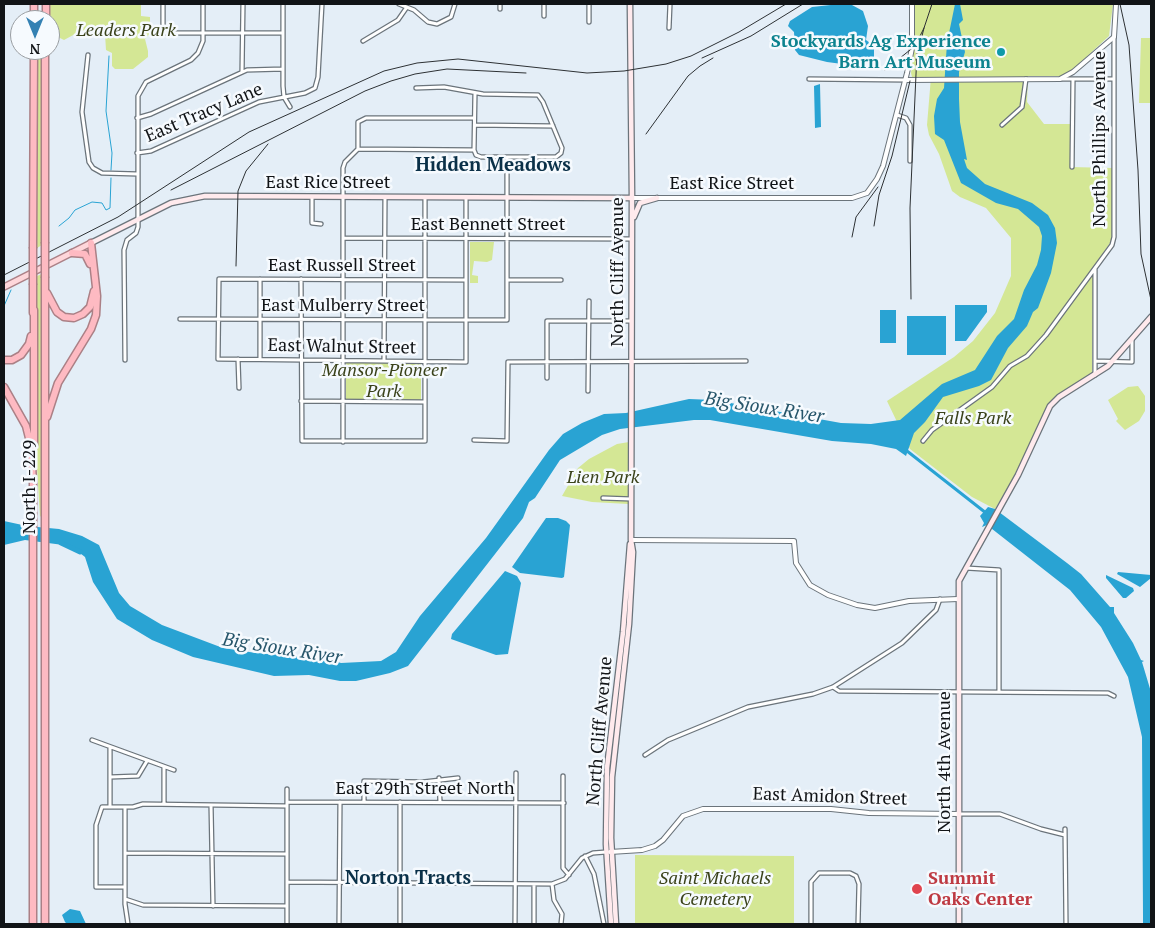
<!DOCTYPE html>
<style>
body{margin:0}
#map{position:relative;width:1155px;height:928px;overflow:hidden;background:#e4eef7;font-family:"PT Serif",serif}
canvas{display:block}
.frame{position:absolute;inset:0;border:5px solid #111417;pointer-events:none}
.north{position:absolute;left:10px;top:10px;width:50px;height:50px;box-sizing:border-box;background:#f6fafe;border:1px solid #9a9ea2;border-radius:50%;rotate:180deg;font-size:14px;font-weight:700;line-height:20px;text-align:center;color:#111417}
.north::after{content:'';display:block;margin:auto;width:18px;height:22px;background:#3481b3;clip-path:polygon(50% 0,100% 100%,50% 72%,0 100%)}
</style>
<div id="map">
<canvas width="1155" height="928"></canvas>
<div class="frame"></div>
<div class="north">N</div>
</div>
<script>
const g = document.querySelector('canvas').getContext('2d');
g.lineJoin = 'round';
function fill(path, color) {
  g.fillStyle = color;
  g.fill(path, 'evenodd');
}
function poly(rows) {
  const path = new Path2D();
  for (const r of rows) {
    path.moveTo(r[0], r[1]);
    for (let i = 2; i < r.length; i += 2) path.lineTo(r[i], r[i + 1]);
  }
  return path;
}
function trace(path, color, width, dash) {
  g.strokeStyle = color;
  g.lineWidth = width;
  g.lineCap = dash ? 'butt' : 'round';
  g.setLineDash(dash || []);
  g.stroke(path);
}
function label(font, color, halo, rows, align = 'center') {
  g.font = font + ' "PT Serif",serif';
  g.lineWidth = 5;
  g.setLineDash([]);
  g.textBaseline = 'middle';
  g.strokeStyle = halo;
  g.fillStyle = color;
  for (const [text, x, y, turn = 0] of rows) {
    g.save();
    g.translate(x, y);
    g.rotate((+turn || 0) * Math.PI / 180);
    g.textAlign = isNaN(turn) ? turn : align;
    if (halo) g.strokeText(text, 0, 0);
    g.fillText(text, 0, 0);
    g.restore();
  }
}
const green = poly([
 [49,4,141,4,141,16,150,17,150,33,145,39,148,51,148,57,133,69,115,69,112,66,112,53,106,50,105,34,77,33,64,40,50,33],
 [915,4,1113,4,1109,36,1069,73,1061,76,1028,76,1027,102,1044,124,1070,124,1070,167,1113,168,1112,240,1093,268,1092,374,1051,401,1011,482,995,509,972,497,910,449,887,401,954,357,973,341,995,313,1011,276,1011,238,986,208,960,197,952,191,939,154,929,135,927,125,931,77,912,77,911,73,914,48],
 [1141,38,1151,38,1151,103,1139,103],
 [37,50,43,50,42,245,37,248],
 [470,242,494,242,492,260,487,262,474,261,472,275,478,276,478,283,470,283],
 [42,274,42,514,40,517,37,467,37,276],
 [346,363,421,363,421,400,346,399],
 [1138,386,1145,396,1145,411,1139,421,1125,430,1116,421,1118,419,1108,400,1128,387],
 [629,442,628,504,592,502,562,496,578,468,589,459,617,444],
 [635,855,794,856,794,924,635,924]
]);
const water = poly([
 [840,4,852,5,863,11,868,26,866,40,874,46,874,58,869,63,850,65,827,62,799,55,795,50,794,32,788,26,790,21,812,7],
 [955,4,960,4,963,20,959,24,965,52,959,72,959,99,960,122,967,160,964,159,967,168,985,184,1032,203,1048,215,1055,228,1057,243,1051,273,1038,308,1033,312,1027,326,1008,348,991,380,979,386,943,397,925,422,914,433,906,456,896,449,871,444,832,441,710,420,694,420,620,429,602,435,560,460,535,498,529,502,523,518,408,666,390,673,356,681,340,681,309,675,274,676,193,657,152,640,117,619,93,582,85,557,71,546,25,540,4,545,4,521,27,526,59,529,82,536,99,545,119,593,130,606,162,625,223,648,256,653,324,658,341,663,381,661,396,652,420,616,486,538,549,450,563,434,582,423,604,414,626,413,689,399,714,400,841,423,871,424,900,420,942,384,975,370,997,336,1014,319,1024,290,1037,265,1041,250,1042,236,1039,227,1018,209,996,203,961,183,944,140,935,134,934,116,937,99,944,88,947,43],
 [820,84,821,127,815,128,814,86],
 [955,305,987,305,987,312,966,341,955,341],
 [880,310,896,310,896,343,880,343],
 [907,316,946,316,946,355,907,355],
 [988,507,995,509,1067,563,1081,574,1110,607,1114,607,1114,613,1133,643,1141,660,1144,661,1142,662,1151,692,1151,924,1143,924,1143,916,1142,737,1128,677,1101,627,1070,590,987,525,982,527,984,523,980,516],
 [546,518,558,518,566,521,570,525,564,577,562,578,520,573,512,567],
 [505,571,517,576,521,583,508,654,496,655,451,639,452,634],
 [1118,572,1151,575,1151,578,1140,587,1117,574],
 [1106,575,1133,588,1134,591,1126,598,1123,598,1106,578],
 [70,909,80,911,86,924,67,924,65,922,62,915]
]);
const stream = poly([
 [109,56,106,111,112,153,111,170],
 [59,226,69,218,75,210,92,202,102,203,106,210,110,208,111,178],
 [4,306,11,290]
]);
const canal = poly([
 [907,451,986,513]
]);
const river = poly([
 [61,543,80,552]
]);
const minor = poly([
 [163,4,163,33,283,33],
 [283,4,283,86,284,97,290,107],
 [399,4,414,10,428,22,437,24,451,17,455,4],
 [500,4,500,9],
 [544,4,544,16],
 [589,4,589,22],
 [669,28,670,4],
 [363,41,398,20,407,7],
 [88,55,82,112,89,162,93,168,102,173,137,174],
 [242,72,243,4],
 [809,79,905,80],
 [1062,79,1114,79],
 [416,88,444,87,483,94,538,95,543,102,562,148,561,153,556,157,481,157,476,155,474,150],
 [897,115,906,118,910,125,910,161],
 [137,118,151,114,247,70,283,69],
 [475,125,553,126],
 [1002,125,1022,107,1026,79],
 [358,149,474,150],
 [474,150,475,93],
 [137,153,151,151,259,102,305,93,315,88,318,77,322,4],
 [1072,167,1073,79],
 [312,197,312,223,321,224],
 [466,198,466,362,218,359,219,279,466,280],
 [343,238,632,239],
 [1095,269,1095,375],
 [301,279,302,441,425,441,425,198],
 [507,280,561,280],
 [180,319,507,320,507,157],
 [238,359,239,388],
 [260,359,260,279],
 [125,360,124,250,127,240,136,233,138,227,138,96,146,82,191,60,198,53,203,41,203,4],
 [384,361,385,198],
 [1095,361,1132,362,1132,340],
 [547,378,547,321,631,321],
 [588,391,589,301],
 [301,401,425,402],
 [474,440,507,441,508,362,746,361],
 [923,441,932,430,992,387,1010,366,1027,356,1046,335,1112,245,1114,237,1114,37],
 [343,442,343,168,345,162,358,149,358,122,366,118,474,118],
 [603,498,631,499],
 [966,568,999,570,999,692],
 [833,687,839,691,1108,693,1114,696],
 [92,740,174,770],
 [645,755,668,740,748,707,813,694,833,687,902,643,936,610,940,599],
 [563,776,563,868,569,875],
 [111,777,138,776,147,761],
 [439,778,440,802],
 [287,802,564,803],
 [364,802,364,781,423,782,458,778],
 [400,802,400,924],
 [164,804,164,767],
 [211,805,213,906],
 [110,807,110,748],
 [125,807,125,904,128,924],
 [959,814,1000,814,1041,829,1065,835],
 [1065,829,1066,924],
 [125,853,287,854],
 [585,856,594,874,604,924],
 [287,882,552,884,565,879,582,858,593,853,606,852],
 [534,884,534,924],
 [552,884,554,900,562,914,561,924],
 [125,887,96,887,96,825,102,807,133,807,143,804,287,806],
 [125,899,143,905,287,906],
 [287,924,287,789],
 [339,924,340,802],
 [515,924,516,773],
 [811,924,811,882,819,873,850,873,856,876,859,884,858,924]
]);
const tertiary = poly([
 [905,80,1060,79,1073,72,1114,37,1116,4],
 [632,198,852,198,867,193,877,179,883,166,907,73,912,48,912,4],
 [631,540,794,541,796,563,810,585,828,595,857,605,875,608,909,601,958,599],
 [610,852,642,850,655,846,663,840,683,816,703,809,831,809,869,813,959,814]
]);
const secondary = poly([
 [634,217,640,203,657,198],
 [91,243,171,203,205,196,632,198],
 [611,924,606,844,607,768,623,632,630,544],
 [616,924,611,838,612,777,629,624,633,552,631,540,632,198,630,4],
 [959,924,959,581,1018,475,1050,406,1059,397,1108,366,1151,317]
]);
const primary = poly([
 [4,287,91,243]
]);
const motorway = poly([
 [46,4,46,20],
 [34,20,34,4],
 [45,242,45,50],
 [33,247,34,50],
 [72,253,85,254,90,264],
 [33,285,33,313],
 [47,293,57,312,64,317,74,318,83,314,90,307,94,291],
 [34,310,34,446],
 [4,360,12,360,21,355,29,344,31,336],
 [4,387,26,426,31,446,33,483,33,924],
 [47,417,58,383,91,329,96,315,97,296,91,243],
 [45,924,45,278]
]);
const rail = poly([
 [1120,4,1129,45,1138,170,1141,254,1151,300],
 [702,58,751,36,803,4],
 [916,60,924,28],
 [885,70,915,46,924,28,932,4],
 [646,134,688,76,700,66,713,58],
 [171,190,365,91,391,81,415,74,447,69,526,73],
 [874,226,879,195,892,156,910,81],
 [852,237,856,217,878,187],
 [236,266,238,191,246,171,268,144],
 [4,275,118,217,249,132,384,71,417,63,458,59,587,73,624,71,666,64,691,56,739,32,786,4],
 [911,299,910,208,917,52]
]);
const motorwayBridge = poly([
 [45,278,45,242],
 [33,285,33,247]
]);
const markers = [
 [1001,52,5,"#0f9aa8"],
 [917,889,6,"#e0444e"]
];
const parkNames = [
 ["Leaders Park",126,31],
 ["Mansor-Pioneer",384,371],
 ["Park",384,392],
 ["Falls Park",973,419],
 ["Lien Park",603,478],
 ["Saint Michaels",715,879],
 ["Cemetery",715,900]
];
const cultureNames = [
 ["Stockyards Ag Experience",991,42],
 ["Barn Art Museum",991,63]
];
const streetNames = [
 ["East Tracy Lane",204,113,-23],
 ["North Phillips Avenue",1100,139,-90],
 ["East Rice Street",328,183],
 ["East Rice Street",732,184],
 ["East Bennett Street",488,225],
 ["East Russell Street",342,266],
 ["North Cliff Avenue",618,272,-90],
 ["East Mulberry Street",343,306],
 ["East Walnut Street",342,347,1],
 ["North I-229",30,487,-90],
 ["North Cliff Avenue",600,731,-85],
 ["North 4th Avenue",945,762,-90],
 ["East 29th Street North",425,789],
 ["East Amidon Street",830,797,2]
];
const healthNames = [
 ["Summit",928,879],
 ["Oaks Center",928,900]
];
const neighbourhoodNames = [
 ["Hidden Meadows",493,166],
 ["Norton Tracts",408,879]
];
const waterNames = [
 ["Big Sioux River",764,408,9],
 ["Big Sioux River",282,649,9]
];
fill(green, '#d4e795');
fill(water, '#29a3d3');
trace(stream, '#29a3d3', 1);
trace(canal, '#29a3d3', 3);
trace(river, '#29a3d3', 5);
trace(minor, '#6b747b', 5.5);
trace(tertiary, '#6b747b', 6);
trace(secondary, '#6b747b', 7);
trace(primary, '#ab8086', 8);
trace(motorway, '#ab8086', 9);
trace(minor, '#fff', 3);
trace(tertiary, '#fff', 4);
trace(secondary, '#ffeaed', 4.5);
trace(primary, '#fed6da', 5);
trace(motorway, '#febac2', 6);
trace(rail, '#2d3134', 1);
trace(motorwayBridge, '#ab8086', 9, []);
trace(motorwayBridge, '#febac2', 6);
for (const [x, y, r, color] of markers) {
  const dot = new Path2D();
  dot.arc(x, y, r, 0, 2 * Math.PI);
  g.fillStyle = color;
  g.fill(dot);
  trace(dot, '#f6fafe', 2);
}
label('italic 18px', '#3a421a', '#f6fafe', parkNames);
label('bold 18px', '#0d838f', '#f6fafe', cultureNames, 'right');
label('18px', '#111417', '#f6fafe', streetNames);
label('bold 18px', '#be3a42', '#f6fafe', healthNames, 'left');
label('bold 19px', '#0a3048', '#f6fafe', neighbourhoodNames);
label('italic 19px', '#26556a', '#f6fafe', waterNames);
</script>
